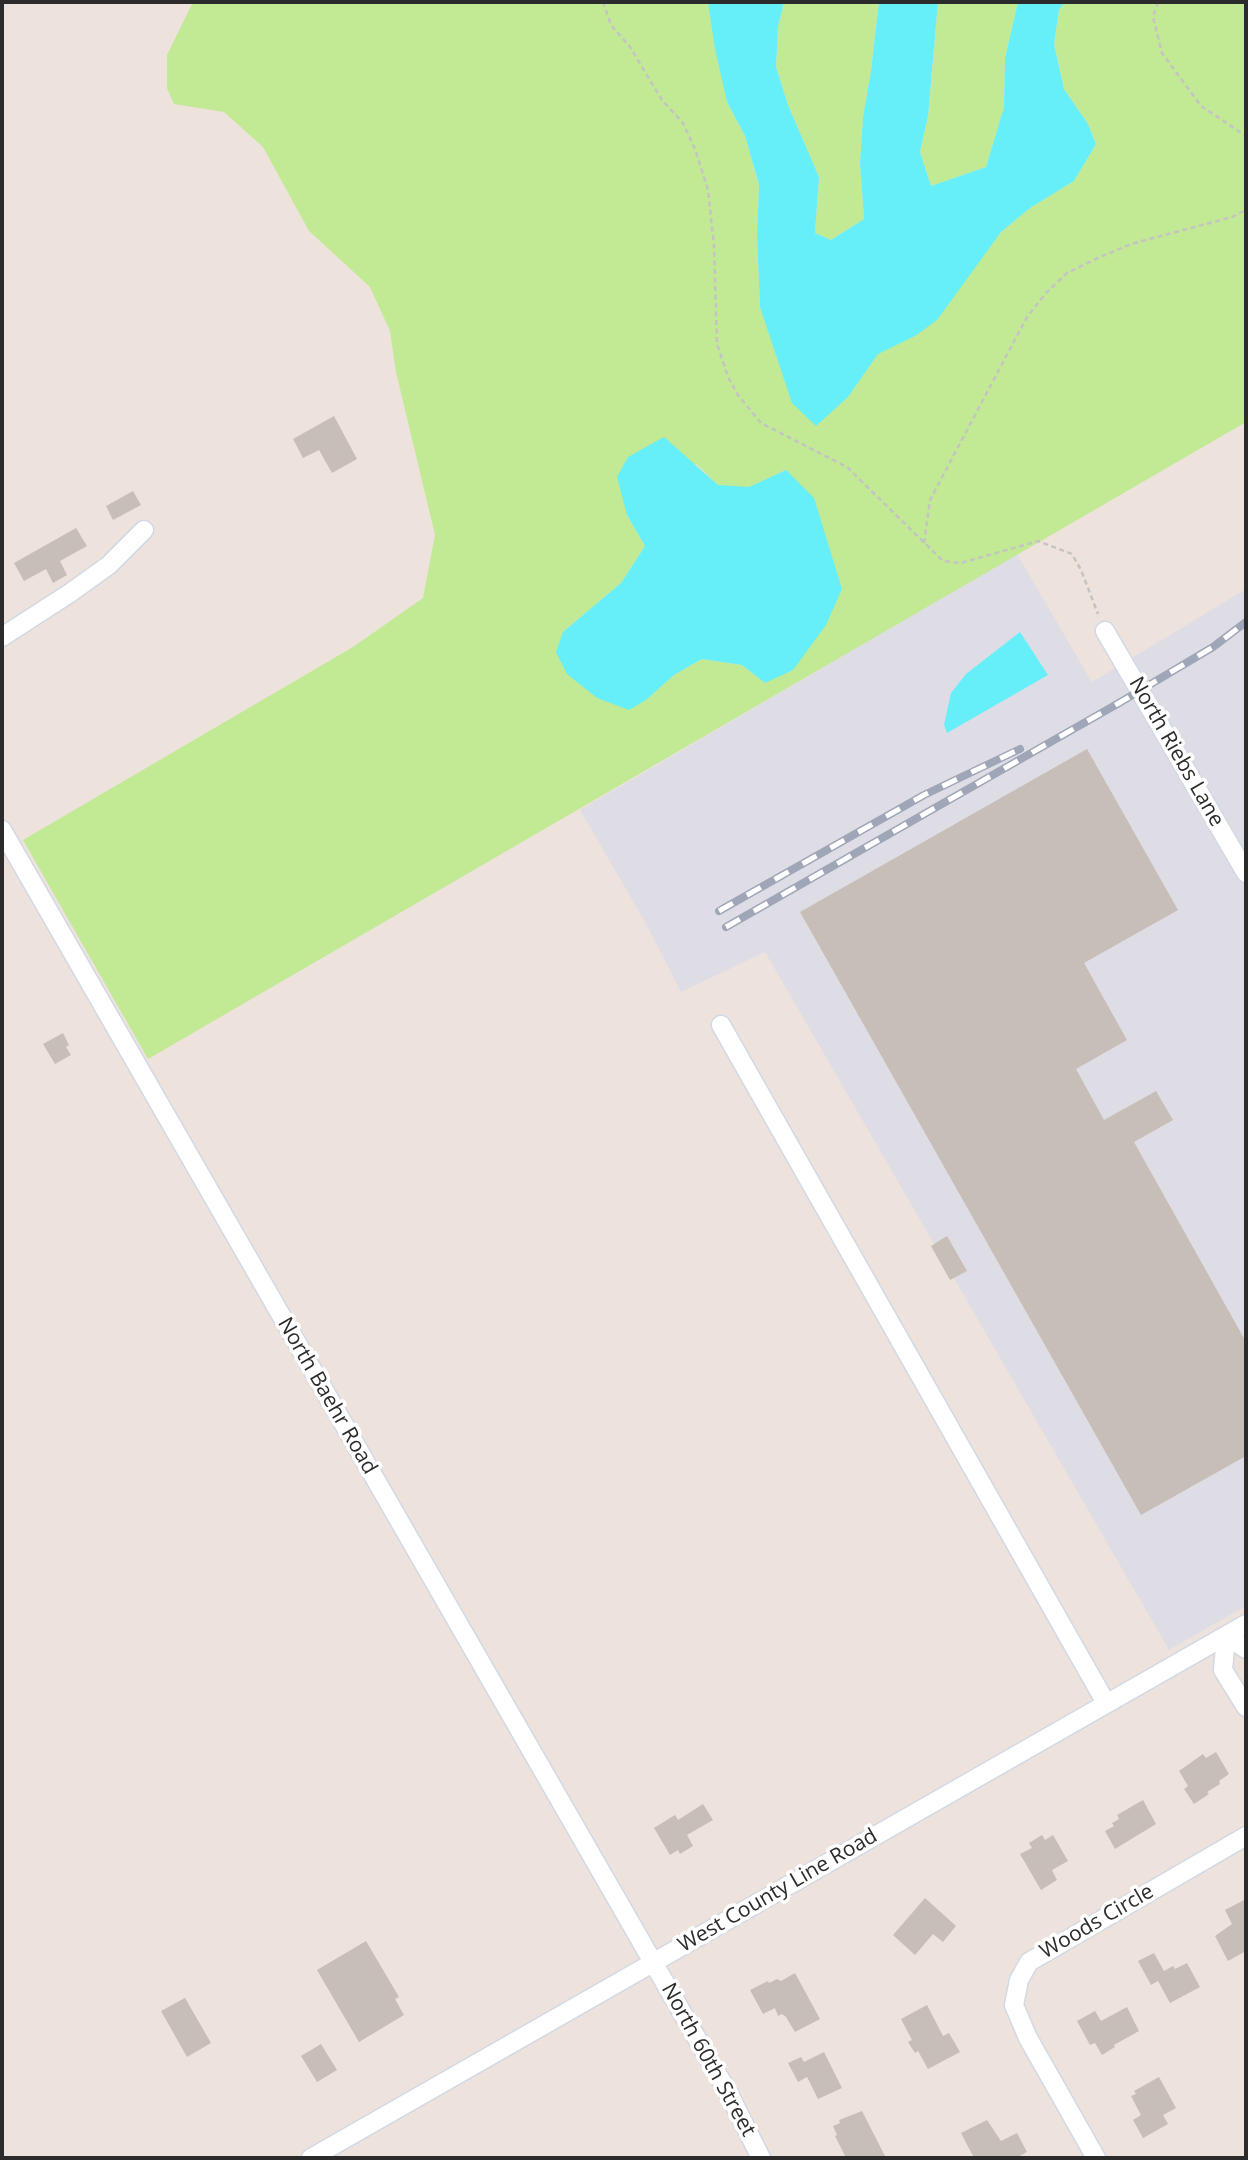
<!DOCTYPE html>
<style>
body{margin:0}
#map{position:relative;width:1248px;height:2160px;overflow:hidden;background:#eee2dc;font-family:"Open Sans",sans-serif}
canvas{display:block}
.frame{position:absolute;inset:0;border:4px solid #2b2b2b;pointer-events:none}
</style>
<div id="map">
<canvas width="1248" height="2160"></canvas>
<div class="frame"></div>
</div>
<script>
const g = document.querySelector('canvas').getContext('2d');
g.lineJoin = 'round';
function fill(path, color) {
  g.fillStyle = color;
  g.fill(path, 'evenodd');
}
function poly(rows) {
  const path = new Path2D();
  for (const r of rows) {
    path.moveTo(r[0], r[1]);
    for (let i = 2; i < r.length; i += 2) path.lineTo(r[i], r[i + 1]);
  }
  return path;
}
function trace(path, color, width, dash) {
  g.strokeStyle = color;
  g.lineWidth = width;
  g.lineCap = dash ? 'butt' : 'round';
  g.setLineDash(dash || []);
  g.stroke(path);
}
function label(font, color, halo, rows, align = 'center') {
  g.font = font + ' "Open Sans",sans-serif';
  g.lineWidth = 7;
  g.setLineDash([]);
  g.textBaseline = 'middle';
  g.strokeStyle = halo;
  g.fillStyle = color;
  for (const [text, x, y, turn = 0] of rows) {
    g.save();
    g.translate(x, y);
    g.rotate((+turn || 0) * Math.PI / 180);
    g.textAlign = isNaN(turn) ? turn : align;
    if (halo) g.strokeText(text, 0, 0);
    g.fillText(text, 0, 0);
    g.restore();
  }
}
const industrial = poly([
 [1017,554,1092,682,1246,589,1246,1606,1169,1650,765,952,681,992,645,922,580,810]
]);
const green = poly([
 [193,2,708,2,727,102,745,136,759,186,757,236,760,307,848,397,878,353,915,336,1001,232,1030,208,1074,181,1096,144,1088,124,1064,89,1054,44,1059,10,1065,2,1246,2,1246,422,148,1059,23,840,353,647,423,598,435,535,396,372,390,331,370,287,309,231,263,147,224,112,174,104,167,88,167,55],
 [696,464,718,485,749,488,786,470,829,553,842,589,765,683,742,665,702,659,674,675,646,700,563,632,621,583,645,546,627,515],
 [784,2,879,2,871,71,863,117,860,162,864,219,831,240,815,233,819,177,788,105,776,67,778,27],
 [938,2,1018,2,1005,58,1004,107,986,167,931,186,920,152,928,116]
]);
const water = poly([
 [708,2,784,2,778,27,776,67,788,105,819,177,815,233,831,240,864,219,860,162,863,117,871,71,879,2,938,2,928,116,920,152,931,186,986,167,1004,107,1005,58,1018,2,1065,2,1059,10,1054,44,1064,89,1088,124,1096,144,1074,181,1030,208,1001,232,937,320,915,336,878,354,848,397,816,426,792,403,760,307,757,236,759,185,745,136,727,102,715,49],
 [664,437,718,485,749,487,786,470,814,498,842,589,826,625,793,670,765,683,742,665,702,659,674,675,646,700,629,710,597,698,567,674,556,652,563,632,621,583,645,546,627,515,617,477,628,457],
 [1020,632,1048,675,947,733,944,725,951,693,966,674]
]);
const building = poly([
 [334,416,357,459,332,473,319,450,303,458,293,439],
 [133,491,141,505,113,520,106,506],
 [76,528,87,546,60,561,67,575,53,583,46,569,24,581,14,563],
 [1087,749,1178,910,1084,963,1127,1040,1076,1069,1104,1120,1156,1091,1173,1120,1134,1142,1246,1342,1246,1456,1141,1515,800,912],
 [63,1033,69,1045,66,1047,71,1055,55,1064,43,1044],
 [947,1236,967,1271,950,1280,931,1246],
 [1216,1752,1229,1774,1219,1781,1220,1784,1207,1792,1209,1794,1194,1804,1184,1789,1188,1786,1179,1771,1203,1754,1206,1758],
 [1143,1800,1156,1824,1115,1849,1105,1831,1114,1826,1112,1823,1119,1819,1117,1815],
 [703,1804,713,1820,687,1835,693,1846,680,1854,678,1850,670,1855,654,1828,675,1815,678,1820],
 [1042,1835,1045,1840,1053,1835,1068,1861,1052,1870,1057,1880,1041,1890,1020,1854,1032,1848,1029,1843],
 [925,1898,956,1926,943,1942,933,1934,915,1955,893,1935],
 [1246,1899,1246,1951,1228,1961,1215,1936,1232,1924,1225,1910],
 [366,1941,399,1997,395,1999,404,2015,359,2042,317,1970],
 [1154,1953,1164,1971,1173,1966,1175,1969,1187,1963,1200,1987,1170,2003,1158,1981,1151,1985,1138,1961],
 [795,1973,820,2019,795,2032,786,2017,782,2014,778,2016,775,2008,763,2014,750,1990,768,1981,769,1983,777,1979,781,1981],
 [185,1998,211,2043,187,2057,161,2011],
 [927,2005,943,2036,949,2033,960,2052,928,2069,918,2051,915,2053,908,2042,912,2040,901,2019],
 [1127,2007,1139,2031,1114,2045,1115,2047,1102,2055,1095,2043,1090,2045,1077,2021,1095,2011,1101,2021],
 [321,2044,337,2070,317,2082,301,2056],
 [824,2052,842,2088,818,2099,807,2077,798,2082,788,2063,801,2057,804,2062],
 [1159,2077,1176,2108,1163,2115,1168,2124,1143,2138,1133,2120,1141,2115,1131,2096,1136,2094,1134,2091],
 [862,2111,886,2158,846,2158,835,2136,837,2135,833,2126,840,2123,839,2120],
 [987,2120,1001,2141,1017,2133,1027,2152,1016,2158,974,2158,961,2133]
]);
const path = poly([
 [603,2,611,25,630,47,662,100,683,123,695,149,708,190,714,246,717,344,728,377,738,395,761,423,847,467,943,561,961,563,1038,541,1072,554,1081,570,1098,614],
 [1158,2,1153,17,1162,53,1201,106,1246,136],
 [924,543,930,500,1027,317,1046,293,1067,273,1098,258,1131,244,1232,217,1246,210]
]);
const minor = poly([
 [1105,631,1246,873],
 [2,637,70,593,109,565,144,530],
 [2,830,730,2096,761,2158],
 [721,1025,1106,1703],
 [1246,1649,1226,1636,1223,1670,1246,1707],
 [311,2158,1246,1624],
 [1096,2158,1028,2038,1014,2005,1019,1980,1029,1962,1246,1836]
]);
const rail = poly([
 [719,911,924,795,1020,749],
 [726,927,1119,703,1213,647,1246,622]
]);
const streetNames = [
 ["North Riebs Lane",1176,752,60],
 ["North Baehr Road",327,1396,60],
 ["West County Line Road",778,1891,-30],
 ["Woods Circle",1097,1922,-30],
 ["North 60th Street",708,2060,61]
];
fill(industrial, '#dedde6');
fill(green, '#c2e994');
fill(water, '#66eff8');
fill(building, '#c6beb7');
trace(minor, '#d1d9e5', 21);
trace(path, '#c4c4c4', 2.5, [5, 3.5]);
trace(minor, '#fff', 18);
trace(rail, '#9ea6b7', 8);
trace(rail, '#fff', 5, [16]);
label('21px', '#2b2b2b', '#fff', streetNames);
</script>
